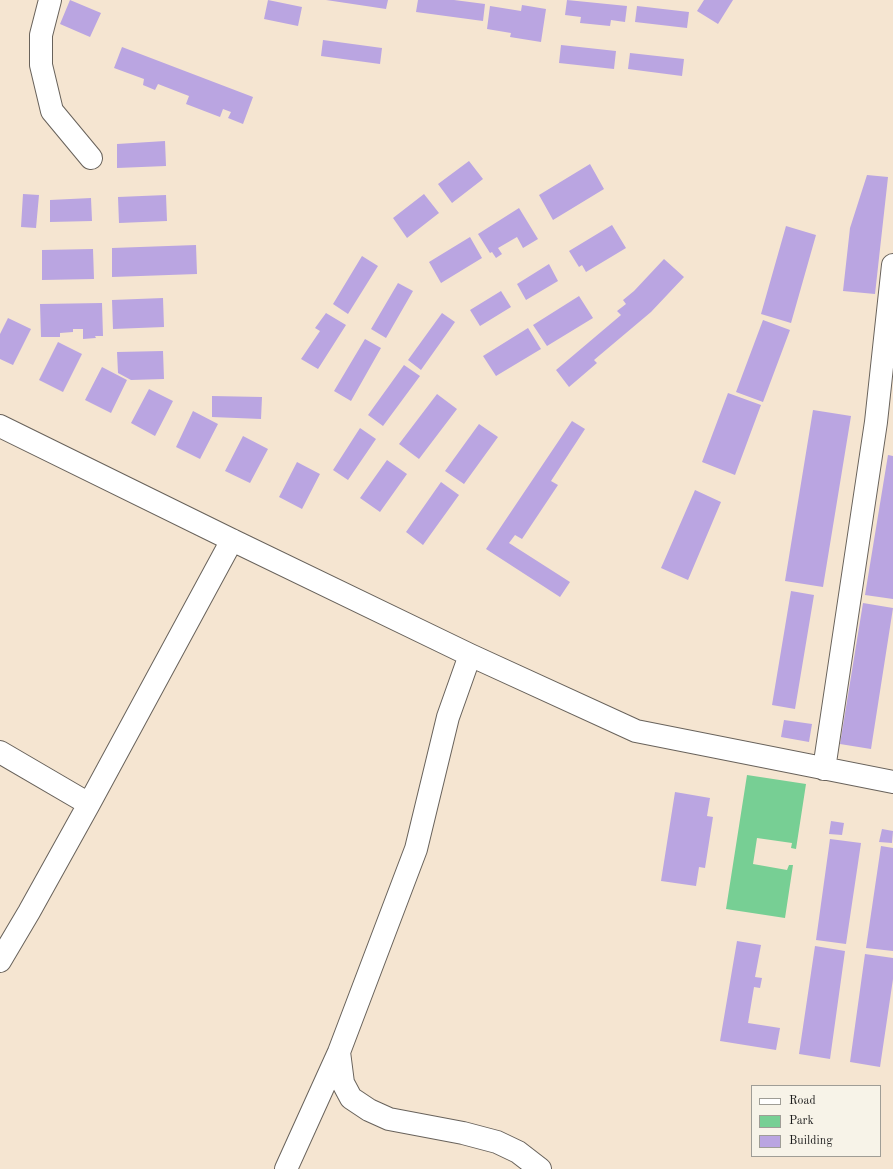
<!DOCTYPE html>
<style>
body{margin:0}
#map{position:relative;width:893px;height:1169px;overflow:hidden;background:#f5e5d1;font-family:"Old Standard TT",serif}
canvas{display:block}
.legend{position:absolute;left:751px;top:1085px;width:130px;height:72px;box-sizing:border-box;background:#f7f3e8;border:1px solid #9f9d96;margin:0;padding:5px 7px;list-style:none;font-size:12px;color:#1c1c1c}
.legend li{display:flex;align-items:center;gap:8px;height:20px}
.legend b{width:20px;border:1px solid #9f9d96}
</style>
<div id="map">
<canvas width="893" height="1169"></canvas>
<ul class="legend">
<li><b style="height:5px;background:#fff"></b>Road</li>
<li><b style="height:11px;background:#77cf94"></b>Park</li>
<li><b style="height:11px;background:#baa5e1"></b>Building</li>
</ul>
</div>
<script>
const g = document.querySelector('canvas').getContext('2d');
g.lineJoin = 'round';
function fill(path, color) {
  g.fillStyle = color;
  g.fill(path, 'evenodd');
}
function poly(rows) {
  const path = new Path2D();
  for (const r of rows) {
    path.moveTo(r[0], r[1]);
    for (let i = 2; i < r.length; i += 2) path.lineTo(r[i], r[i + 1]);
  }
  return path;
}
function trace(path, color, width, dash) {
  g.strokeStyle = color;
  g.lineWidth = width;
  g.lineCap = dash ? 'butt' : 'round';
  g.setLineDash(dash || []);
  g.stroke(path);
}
const green = poly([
 [747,775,806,784,796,849,791,848,792,843,757,838,753,864,787,870,789,865,793,865,785,918,726,909]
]);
const building = poly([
 [70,0,101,13,90,37,60,24],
 [268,0,302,7,298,26,264,19],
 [326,0,388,0,386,9],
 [418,0,454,0,485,4,483,21,416,12],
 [567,0,627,6,625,22,611,20,610,26,580,23,581,17,565,15],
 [704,0,733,0,718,24,697,11],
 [522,5,546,9,541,42,510,37,511,33,487,29,490,6,521,11],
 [637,6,689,12,687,28,635,22],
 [323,40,382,48,380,64,321,56],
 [561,45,616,51,614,69,559,63],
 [122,47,253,97,243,124,228,118,231,112,223,109,220,117,186,104,189,96,158,84,155,90,143,85,144,79,114,68],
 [630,53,684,59,682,76,628,69],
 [165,141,166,166,117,168,117,144],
 [469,161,483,179,452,203,438,184],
 [590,164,604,189,553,220,539,195],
 [867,175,888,177,875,294,843,291,850,228],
 [23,194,39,195,36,228,21,227],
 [424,194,439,213,407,238,393,218],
 [166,195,167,221,119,223,118,197],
 [91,198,92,221,50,222,50,200],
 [519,208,538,239,523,248,517,237,498,248,502,254,496,258,492,252,490,253,478,234],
 [612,225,626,248,586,272,582,265,579,267,569,251],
 [786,226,816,235,791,323,761,314],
 [470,237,482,258,441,283,429,262],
 [196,245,197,274,112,277,112,248],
 [93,249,94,279,42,280,42,250],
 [362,256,378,266,348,314,333,304],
 [664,259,684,277,651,312,594,360,597,363,569,387,556,370,621,315,617,311,626,304,623,300,634,291],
 [549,264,558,281,526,300,517,284],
 [398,283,413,291,386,338,371,329],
 [501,291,511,307,480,326,470,310],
 [579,296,593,318,547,346,533,325],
 [163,298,164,327,113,329,112,300],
 [102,303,103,336,95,336,96,338,83,339,83,329,73,329,73,332,60,333,60,337,41,337,40,304],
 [326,313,346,325,318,369,301,359,320,331,315,328],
 [442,313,455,322,421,370,408,360],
 [8,318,31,329,13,365,0,359,0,334],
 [763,320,790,330,763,402,736,392],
 [528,328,541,349,496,376,483,356],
 [365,339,381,348,351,401,334,391],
 [58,342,82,354,63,392,39,380],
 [163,351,164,379,131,380,118,373,117,352],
 [404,365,420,376,383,426,368,415],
 [102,367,127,380,111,413,85,400],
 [149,389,173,401,155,436,131,423],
 [728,393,761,405,735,475,702,462],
 [437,394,457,409,419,459,399,444],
 [212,396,262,397,261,419,212,417],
 [813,410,851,416,823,587,785,581],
 [193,411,218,424,200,459,176,447],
 [572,421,585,429,551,481,558,485,522,539,515,535,509,543,570,582,560,597,486,549],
 [479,424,498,437,464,484,445,471],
 [360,428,376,439,348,480,333,470],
 [243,436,268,449,250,483,225,471],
 [888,455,893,456,893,599,865,595],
 [387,460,407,474,380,512,360,498],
 [297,462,320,474,302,509,279,497],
 [441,482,459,495,423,545,406,532],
 [695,490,721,502,688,580,661,568],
 [791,591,814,595,795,709,772,705],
 [863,603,893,608,871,749,840,744],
 [784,720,812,724,809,742,781,737],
 [675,792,710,798,707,816,713,817,705,868,699,867,696,886,661,881],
 [831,821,844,823,842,835,829,834],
 [882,829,893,831,892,843,879,842],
 [830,839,861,843,846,944,816,940],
 [881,846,893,848,893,951,866,948],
 [737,941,761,945,755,977,762,978,760,988,754,987,748,1023,780,1028,776,1050,720,1041],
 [815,946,845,951,830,1059,799,1054],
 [865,954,893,958,893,979,880,1067,850,1062]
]);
const minor = poly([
 [50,0,41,35,41,65,52,111,91,158],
 [0,426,232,540,470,655,636,731,893,782],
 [0,752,89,804],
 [824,769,876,422,893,265],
 [0,961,29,912,89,804,232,540],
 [339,1052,343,1083,351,1098,369,1110,389,1119,463,1133,497,1142,518,1152,540,1169],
 [286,1169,339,1052,416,849,448,717,470,655]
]);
fill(green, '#77cf94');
fill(building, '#baa5e1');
trace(minor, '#68625b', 24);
trace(minor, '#fff', 22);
</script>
